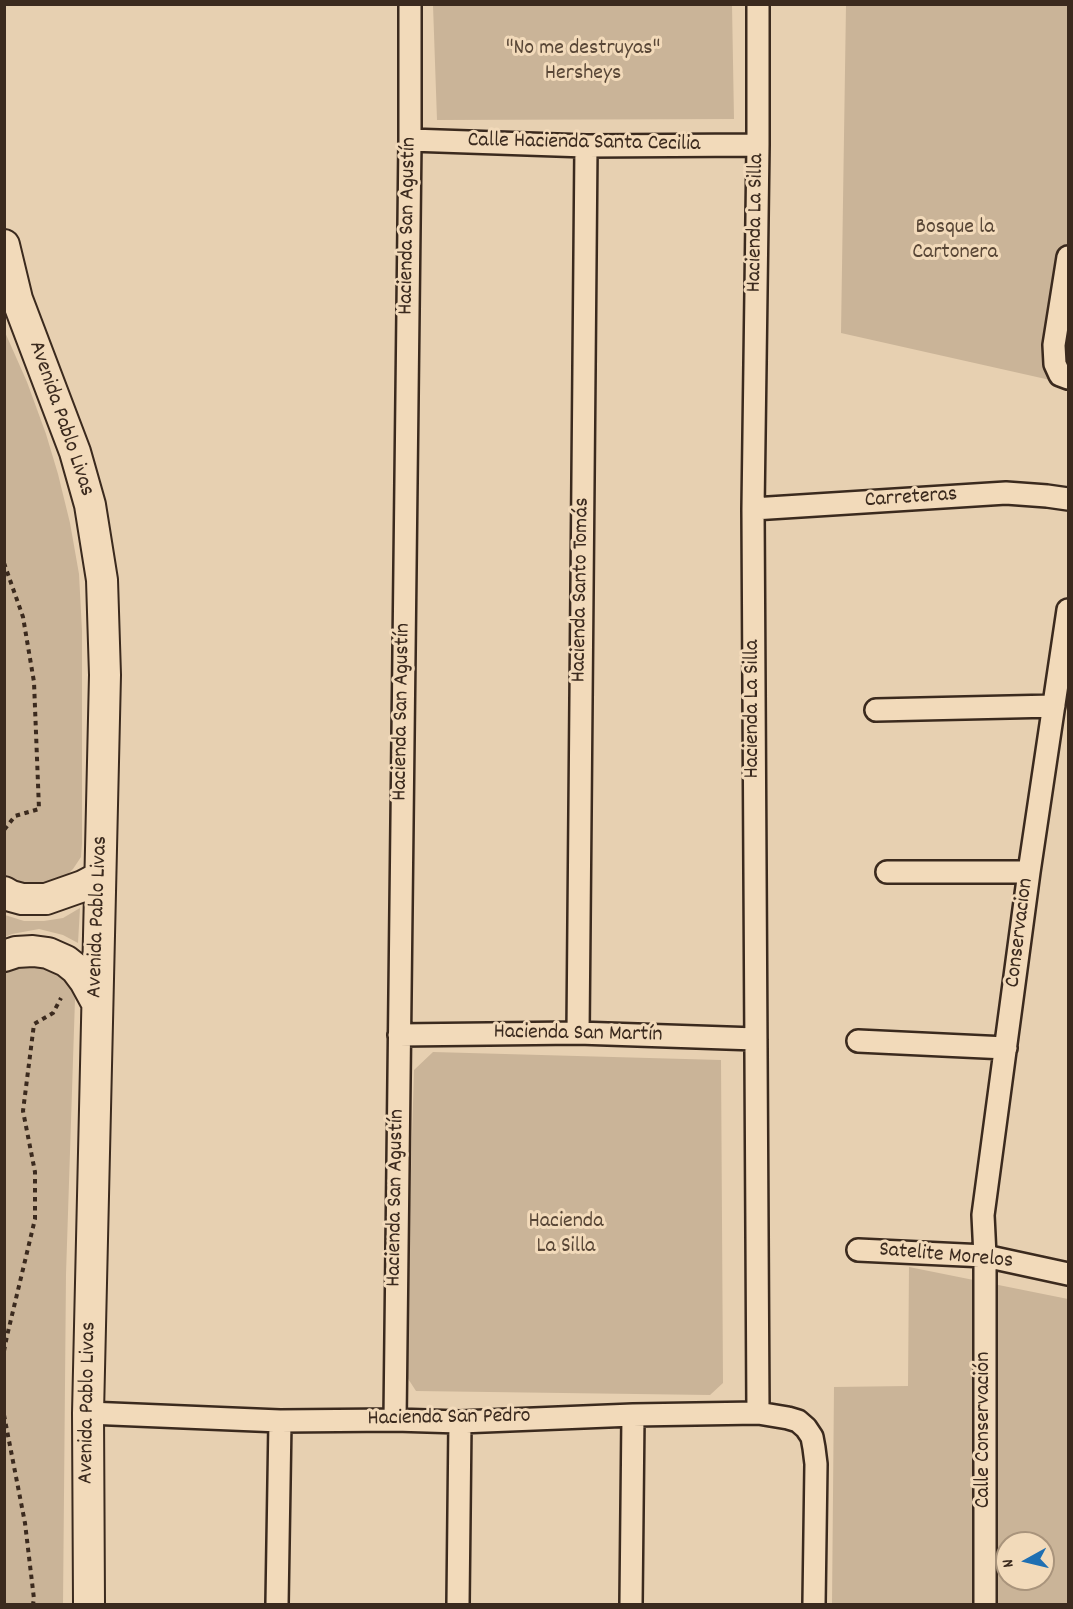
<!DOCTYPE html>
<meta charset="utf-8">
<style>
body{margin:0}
#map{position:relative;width:1073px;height:1609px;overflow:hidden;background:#e7d0b1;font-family:Dekko,sans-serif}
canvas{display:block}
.frame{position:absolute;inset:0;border:6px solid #3b2a1e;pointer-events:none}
.north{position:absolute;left:995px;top:1531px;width:60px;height:60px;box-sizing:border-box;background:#f2daba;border:2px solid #a9947c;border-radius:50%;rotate:262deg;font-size:16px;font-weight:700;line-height:24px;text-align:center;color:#3b2a1e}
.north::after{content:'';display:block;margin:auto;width:21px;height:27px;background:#1f6fb2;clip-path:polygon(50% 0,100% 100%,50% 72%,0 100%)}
</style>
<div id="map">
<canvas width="1073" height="1609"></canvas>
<div class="frame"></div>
<div class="north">N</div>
</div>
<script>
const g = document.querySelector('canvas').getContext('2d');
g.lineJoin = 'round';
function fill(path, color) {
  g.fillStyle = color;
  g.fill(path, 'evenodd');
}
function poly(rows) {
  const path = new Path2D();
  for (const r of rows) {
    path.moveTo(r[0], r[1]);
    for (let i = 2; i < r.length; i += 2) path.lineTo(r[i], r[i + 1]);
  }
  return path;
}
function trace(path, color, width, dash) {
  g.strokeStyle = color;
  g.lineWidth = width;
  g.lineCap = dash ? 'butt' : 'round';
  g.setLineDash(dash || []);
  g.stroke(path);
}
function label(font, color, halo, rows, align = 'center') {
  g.font = font + ' Dekko,sans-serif';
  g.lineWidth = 6;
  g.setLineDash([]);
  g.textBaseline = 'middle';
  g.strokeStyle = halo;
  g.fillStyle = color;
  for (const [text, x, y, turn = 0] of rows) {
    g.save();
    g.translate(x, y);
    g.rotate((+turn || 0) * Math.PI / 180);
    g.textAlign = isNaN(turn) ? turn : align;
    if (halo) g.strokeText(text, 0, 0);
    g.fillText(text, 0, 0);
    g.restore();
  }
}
const green = poly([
 [433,5,732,5,734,119,437,120],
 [846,5,1068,5,1068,384,841,333],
 [4,330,27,382,46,434,58,474,70,523,79,574,82,631,82,843,81,857,73,869,65,877,46,886,18,884,5,875],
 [80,908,78,943,63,935,39,929,12,934,5,937,5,915,24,921,44,921,63,918],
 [30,964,41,966,63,975,70,985,75,999,66,1274,63,1604,5,1604,4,974,16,967],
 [433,1052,721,1060,723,1383,710,1395,416,1391,405,1374,414,1070],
 [909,1267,1068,1299,1068,1604,832,1604,834,1387,908,1386],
 [1007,1543,1043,1543,1043,1579,1007,1579]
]);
const path = poly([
 [4,563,23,617,34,682,39,809,15,816,4,830],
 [4,1351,7,1336,35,1219,35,1172,23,1111,34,1024,53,1013,61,998],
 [4,1415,25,1523,34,1599,33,1604]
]);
const minor = poly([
 [758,4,758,145,753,509,758,1413],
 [410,140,586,146,758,145],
 [1068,257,1054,345,1055,364,1060,375,1068,378],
 [753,509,1006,493,1047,496,1068,499],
 [876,710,1054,706],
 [887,872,1029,872],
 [578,1033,586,146],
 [399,1035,578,1033,756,1039],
 [858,1041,1006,1048],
 [858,1250,985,1256,1068,1274],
 [88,1413,280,1421,395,1420,460,1422,633,1415,758,1413,788,1418,798,1421,806,1428,812,1437,814,1448,816,1464,814,1604],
 [395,1420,410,140,410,4],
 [277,1604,280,1421],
 [458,1604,460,1422],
 [631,1604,633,1415],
 [985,1604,985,1256,983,1215,1029,872,1068,610]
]);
const secondary = poly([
 [4,245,17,299,75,452,90,505,102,580,105,675,88,1413,89,1604],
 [4,892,11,896,22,899,46,899,83,886,100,877],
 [4,956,16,952,33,951,48,953,66,961,76,969,85,981,97,1003]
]);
const parkNames = [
 ["\"No me destruyas\"",583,50],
 ["Hersheys",583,75],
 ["Bosque la",955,229],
 ["Cartonera",955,254],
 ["Hacienda",566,1223],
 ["La Silla",566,1248]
];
const streetNames = [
 ["Calle Hacienda Santa Cecilia",584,144,1],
 ["Hacienda La Silla",757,223,-89],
 ["Hacienda San Agustín",409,226,-89],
 ["Avenida Pablo Livas",60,419,71],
 ["Carreteras",911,499,-4],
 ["Hacienda Santo Tomás",582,590,-89],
 ["Hacienda La Silla",754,709,-90],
 ["Hacienda San Agustín",403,712,-89],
 ["Avenida Pablo Livas",99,917,-88],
 ["Conservacion",1021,933,-83],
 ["Hacienda San Martín",578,1035,1],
 ["Hacienda San Agustín",397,1198,-89],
 ["Satelite Morelos",946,1257,5],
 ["Avenida Pablo Livas",89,1403,-89],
 ["Hacienda San Pedro",449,1419,-1],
 ["Calle Conservación",985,1430,-90]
];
fill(green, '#cab498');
trace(minor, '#3b2a1e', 26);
trace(secondary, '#3b2a1e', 34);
trace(path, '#3b2a1e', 4, [4.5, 4.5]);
trace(minor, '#f2daba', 21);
trace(secondary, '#f2daba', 30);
label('22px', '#584636', '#f2daba', parkNames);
label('22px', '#3b2a1e', '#f2daba', streetNames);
</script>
